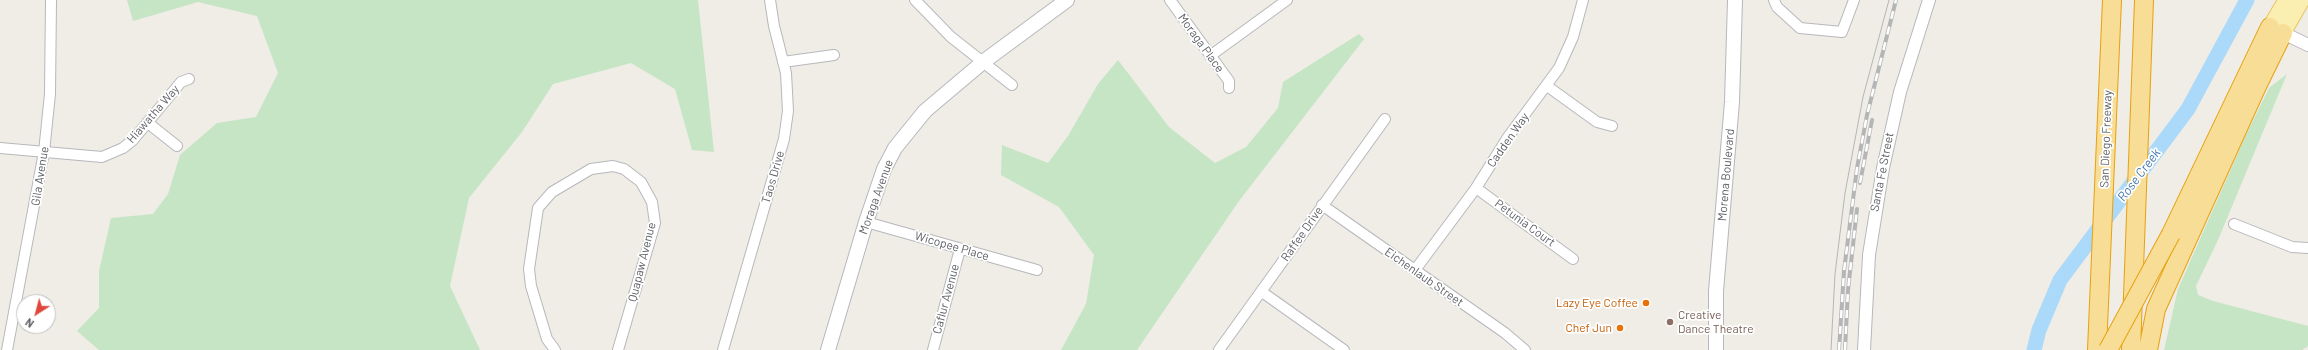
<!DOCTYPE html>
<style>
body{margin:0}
#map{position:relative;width:2308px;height:350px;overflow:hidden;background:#efede6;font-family:Barlow,sans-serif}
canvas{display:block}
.north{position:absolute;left:16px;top:294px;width:40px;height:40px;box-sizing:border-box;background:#fff;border:1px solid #bfc0c2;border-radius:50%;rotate:216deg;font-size:11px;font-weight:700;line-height:16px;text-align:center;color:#5e6166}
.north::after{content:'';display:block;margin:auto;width:14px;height:18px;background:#e0473c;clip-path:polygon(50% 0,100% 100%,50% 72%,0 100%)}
</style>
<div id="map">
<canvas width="2308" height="350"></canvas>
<div class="north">N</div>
</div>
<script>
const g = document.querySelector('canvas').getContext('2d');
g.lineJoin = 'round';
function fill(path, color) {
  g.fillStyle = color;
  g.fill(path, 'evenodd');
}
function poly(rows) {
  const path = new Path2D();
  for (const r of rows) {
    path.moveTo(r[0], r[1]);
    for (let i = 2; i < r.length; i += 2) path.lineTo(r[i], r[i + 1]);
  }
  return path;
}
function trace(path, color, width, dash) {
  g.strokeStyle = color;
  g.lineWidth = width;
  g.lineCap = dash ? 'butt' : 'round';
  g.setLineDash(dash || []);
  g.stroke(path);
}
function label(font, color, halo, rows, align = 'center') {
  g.font = font + ' Barlow,sans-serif';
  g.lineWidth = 3.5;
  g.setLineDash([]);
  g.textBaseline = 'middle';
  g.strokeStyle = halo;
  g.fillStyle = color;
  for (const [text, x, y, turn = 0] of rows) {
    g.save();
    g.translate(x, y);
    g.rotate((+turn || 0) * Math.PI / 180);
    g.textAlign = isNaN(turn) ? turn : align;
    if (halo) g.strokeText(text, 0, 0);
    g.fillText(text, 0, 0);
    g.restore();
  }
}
const green = poly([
 [127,0,698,0,714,152,692,150,675,89,631,63,553,84,522,132,469,198,450,286,480,350,99,350,77,331,99,308,99,271,111,218,153,214,168,194,180,155,217,123,256,117,278,73,257,16,198,2,133,21],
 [1359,34,1364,39,1239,201,1137,350,1061,350,1086,304,1094,255,1059,207,1001,175,1002,145,1048,163,1068,136,1098,84,1118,60,1169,127,1215,163,1246,147,1278,108,1283,82],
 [2287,74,2218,240,2196,286,2198,295,2213,301,2308,326,2308,346,2302,350,2164,350,2178,289,2245,137,2269,88]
]);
const river = poly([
 [2034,350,2039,330,2060,280,2188,109,2247,0]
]);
const minor = poly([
 [915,0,951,37,1012,85],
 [1170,0,1229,81,1229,88],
 [1774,0,1777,7,1800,28,1842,32,1854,0],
 [1210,56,1287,0],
 [783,62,834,55],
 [1547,86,1597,122,1612,126],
 [148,123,177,146],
 [0,148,102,157,123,148,133,140,181,82,189,79],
 [1476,188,1573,259],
 [1322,205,1505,333,1525,350],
 [866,222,1037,270],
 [2234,224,2292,247,2308,248],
 [1415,270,1476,188,1508,137,1559,68,1573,37,1583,0],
 [1262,292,1344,350],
 [7,350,44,152,50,94,51,0],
 [555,350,547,339,531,286,529,269,538,208,552,192,591,169,613,166,624,169,641,182,652,202,655,223,618,350],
 [723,350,784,139,788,111,786,73,774,26,770,0],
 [933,350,960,249],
 [1219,350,1385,119]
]);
const tertiary = poly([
 [2277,30,2308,45],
 [1864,350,1869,255,1883,168,1900,92,1929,0]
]);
const secondary = poly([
 [828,350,866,222,884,169,895,148,925,111,983,62,1067,0],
 [1716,350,1716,291,1732,102,1735,0]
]);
const primary = poly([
 [2270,27,2286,0],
 [2283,33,2302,0]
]);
const motorway = poly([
 [2171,234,2270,27],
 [2097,350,2112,0],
 [2131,350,2144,0],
 [2148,350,2156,309,2257,86,2283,33]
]);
const tram = poly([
 [1831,350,1835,274,1845,193,1863,97,1889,0]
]);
const rail = poly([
 [1860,183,1872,120],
 [1839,350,1844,271,1857,168,1867,115,1896,0],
 [1845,350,1848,290,1857,209]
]);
const motorwayBridge = poly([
 [2108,350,2171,234]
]);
const markers = [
 [1646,303,4,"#e8710a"],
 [1670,322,4,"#8d6e63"],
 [1620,328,4,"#e8710a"]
];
const streetNames = [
 ["Moraga Place",1201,43,54],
 ["Hiawatha Way",153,114,-49],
 ["San Diego Freeway",2106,139,-88],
 ["Cadden Way",1508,140,-55],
 ["Santa Fe Street",1882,172,-79],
 ["Morena Boulevard",1726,175,-85],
 ["Gila Avenue",40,176,-81],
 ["Taos Drive",773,177,-74],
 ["Moraga Avenue",876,197,-70],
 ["Petunia Court",1525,223,36],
 ["Raffee Drive",1302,234,-55],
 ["Wicopee Place",952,246,16],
 ["Quapaw Avenue",642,262,-76],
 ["Eichenlaub Street",1424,277,35],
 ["Caflur Avenue",946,299,-75]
];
const foodNames = [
 ["Lazy Eye Coffee",1638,303],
 ["Chef Jun",1612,328]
];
const educationNames = [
 ["Creative",1678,315],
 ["Dance Theatre",1678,329]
];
const waterNames = [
 ["Rose Creek",2139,175,-53]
];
fill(green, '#c5e5c5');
trace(river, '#abd9fa', 15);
trace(minor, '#b7b8bc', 12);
trace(tertiary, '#b7b8bc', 14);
trace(secondary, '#b5b8bd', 16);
trace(primary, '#eac365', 17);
trace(motorway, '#e8a10d', 20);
trace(minor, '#fff', 10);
trace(tertiary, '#fff', 12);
trace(secondary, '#fff', 14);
trace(primary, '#faeeb0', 15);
trace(motorway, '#f7dd96', 18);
trace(tram, '#b4b5b6', 1);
trace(rail, '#b4b5b6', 4);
trace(rail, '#fff', 2.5, [8]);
trace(motorwayBridge, '#e8a10d', 20, []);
trace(motorwayBridge, '#f7dd96', 18);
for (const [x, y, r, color] of markers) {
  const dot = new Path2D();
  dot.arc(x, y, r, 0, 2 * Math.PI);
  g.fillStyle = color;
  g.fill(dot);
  trace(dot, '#fff', 1.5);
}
label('12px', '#5e6166', '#fff', streetNames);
label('12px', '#c56008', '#fff', foodNames, 'right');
label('12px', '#785e54', '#fff', educationNames, 'left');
label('italic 13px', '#487aac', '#fff', waterNames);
</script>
